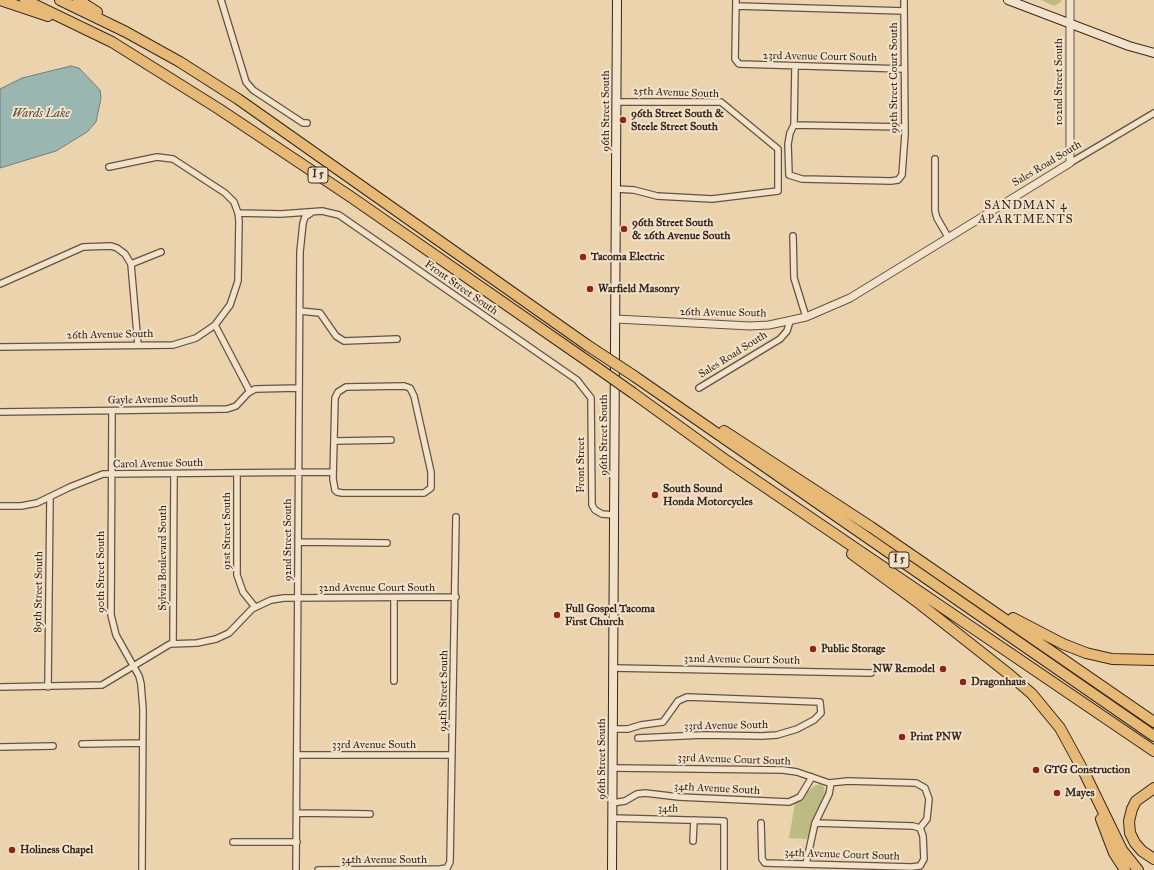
<!DOCTYPE html>
<style>
body{margin:0}
canvas{display:block;background:#ebd3ad}
</style>
<canvas width="1154" height="870"></canvas>
<script>
const g = document.querySelector('canvas').getContext('2d');
g.lineJoin = 'round';
function fill(path, color) {
  g.fillStyle = color;
  g.fill(path, 'evenodd');
}
function poly(rows) {
  const path = new Path2D();
  for (const r of rows) {
    path.moveTo(r[0], r[1]);
    for (let i = 2; i < r.length; i += 2) path.lineTo(r[i], r[i + 1]);
  }
  return path;
}
function trace(path, color, width, dash) {
  g.strokeStyle = color;
  g.lineWidth = width;
  g.lineCap = dash ? 'butt' : 'round';
  g.setLineDash(dash || []);
  g.stroke(path);
}
function label(font, color, halo, rows, align = 'center') {
  g.font = font + ' "IM FELL Great Primer",serif';
  g.lineWidth = 4;
  g.setLineDash([]);
  g.textBaseline = 'middle';
  g.strokeStyle = halo;
  g.fillStyle = color;
  for (const [text, x, y, turn = 0] of rows) {
    g.save();
    g.translate(x, y);
    g.rotate((+turn || 0) * Math.PI / 180);
    g.textAlign = isNaN(turn) ? turn : align;
    if (halo) g.strokeText(text, 0, 0);
    g.fillText(text, 0, 0);
    g.restore();
  }
}
const green = poly([
 [1041,0,1061,0,1061,2,1054,6],
 [820,784,824,787,825,794,813,821,807,839,789,838,795,803,814,786]
]);
const water = poly([
 [71,66,79,68,100,90,101,98,96,122,87,132,56,151,0,168,0,89,22,78,71,66]
]);
const minor = poly([
 [221,0,246,82,253,90,303,123,307,123],
 [736,0,735,59,739,64,904,69],
 [736,6,904,11],
 [795,67,794,125,790,133,788,144,789,175,802,179,891,181,898,180,902,175,905,134,904,0],
 [794,125,905,127],
 [935,159,935,211,937,218,948,237],
 [1070,163,1154,113],
 [109,167,157,157,173,159,225,193,234,202,238,213,239,221,238,281,230,305,215,325,250,392],
 [617,189,634,190,657,196,712,199,778,191,778,149,721,102,617,102],
 [238,213,281,214,322,211,339,215,577,380,591,398,592,505,595,510,602,514,614,515],
 [793,236,794,278,806,317],
 [131,264,161,252],
 [0,284,83,247,111,246,117,248,125,254,131,264,138,345],
 [300,311,320,313,336,336,344,341,397,339],
 [0,347,173,345,196,338,215,325],
 [404,386,410,388,414,396,431,472,431,488,424,493,342,493,337,492,335,490,333,479,335,398,338,392,346,387,404,386],
 [699,388,780,339,787,331,790,321],
 [112,411,111,615,116,635,139,676,141,684,143,709,142,870],
 [0,412,227,409,236,406,248,393,255,389,299,388],
 [335,441,391,440],
 [237,473,237,575,243,592,255,607],
 [0,506,21,506,37,503,70,487,103,474,333,472],
 [298,542,387,543],
 [394,598,394,681],
 [173,643,174,474],
 [613,668,871,673],
 [0,687,102,685,170,644,197,643,216,639,229,633,252,609,271,600,284,598,456,597],
 [48,687,50,497],
 [613,729,628,729,641,725,663,722,678,701,687,697,820,702,821,713,814,720,797,729,777,735,762,736,703,735,638,738],
 [82,744,142,743],
 [0,747,53,746],
 [297,755,452,755],
 [613,768,783,770,797,772,829,783,848,781,916,783,925,788,929,799,927,819,920,828],
 [612,803,625,801,637,794,645,793,679,797,789,802,800,797,812,777],
 [297,813,370,814],
 [612,818,724,821,724,870],
 [761,823,762,859,765,863,911,867,920,866,924,859,923,836,920,828],
 [815,823,913,826,920,828],
 [693,841,694,820],
 [233,842,297,842],
 [806,864,815,823,829,794,831,783],
 [296,870,300,252,303,223,305,217,311,213],
 [318,870,440,869,447,868,450,862,456,517]
]);
const tertiary = poly([
 [616,319,750,326,769,325,806,317,850,298,1070,163,1070,0]
]);
const secondary = poly([
 [1008,0,1129,46,1154,53],
 [612,870,617,0]
]);
const motorway = poly([
 [0,0,48,16],
 [25,0,112,42,219,109,351,197,599,369],
 [60,0,126,32,180,62,238,99,587,345],
 [78,0,97,12],
 [634,376,1154,736],
 [633,393,727,461,1154,751],
 [724,431,871,527,1154,722],
 [852,554,920,604,1010,675,1032,694,1060,728,1084,772,1122,850,1138,870],
 [1013,618,1063,644,1086,653,1112,659,1154,660],
 [1154,788,1136,801,1132,809,1129,821,1130,833,1135,843,1142,851,1154,859],
 [1101,819,1114,853,1125,870]
]);
const motorwayBridge = poly([
 [587,345,634,376],
 [599,369,633,393]
]);
const markers = [
 [623,120,4,"#8f2418"],
 [624,229,4,"#8f2418"],
 [583,257,4,"#8f2418"],
 [590,289,4,"#8f2418"],
 [655,495,4,"#8f2418"],
 [557,615,4,"#8f2418"],
 [813,649,4,"#8f2418"],
 [943,669,4,"#8f2418"],
 [963,682,4,"#8f2418"],
 [902,737,4,"#8f2418"],
 [1036,770,4,"#8f2418"],
 [1057,793,4,"#8f2418"],
 [12,850,4,"#8f2418"]
];
const shields = [
 [318,175,20],
 [899,560,20]
];
const shieldNames = [
 ["I 5",318,175],
 ["I 5",899,560]
];
const streetNames = [
 ["23rd Avenue Court South",820,57,1],
 ["99th Street Court South",894,78,-90],
 ["102nd Street South",1059,82,-90],
 ["25th Avenue South",676,93,2],
 ["96th Street South",606,111,-90],
 ["Sales Road South",1047,164,-31],
 ["Front Street South",461,288,35],
 ["26th Avenue South",723,313,1],
 ["26th Avenue South",110,335,-1],
 ["Sales Road South",733,355,-32],
 ["Gayle Avenue South",153,400,-1],
 ["96th Street South",604,435,-90],
 ["Carol Avenue South",158,464,-1],
 ["Front Street",581,465,-90],
 ["91st Street South",227,531,-90],
 ["92nd Street South",288,540,-90],
 ["Sylvia Boulevard South",163,558,-90],
 ["90th Street South",101,572,-90],
 ["32nd Avenue Court South",377,588],
 ["89th Street South",39,592,-89],
 ["32nd Avenue Court South",742,660,1],
 ["94th Street South",444,691,-89],
 ["33rd Avenue South",726,726,-1],
 ["33rd Avenue South",374,745],
 ["96th Street South",602,759,-90],
 ["33rd Avenue Court South",734,760,2],
 ["34th Avenue South",717,789,3],
 ["34th",668,809,1],
 ["34th Avenue Court South",842,855,2],
 ["34th Avenue South",384,860]
];
const poiNames = [
 ["96th Street South &",631,114],
 ["Steele Street South",631,127],
 ["96th Street South",632,223],
 ["& 26th Avenue South",632,236],
 ["Tacoma Electric",591,257],
 ["Warfield Masonry",598,289],
 ["South Sound",663,489],
 ["Honda Motorcycles",663,502],
 ["Full Gospel Tacoma",565,609],
 ["First Church",565,622],
 ["Public Storage",821,649],
 ["NW Remodel",935,669,"right"],
 ["Dragonhaus",971,682],
 ["Print PNW",910,737],
 ["GTG Construction",1044,770],
 ["Mayes",1065,793],
 ["Holiness Chapel",20,850]
];
const waterNames = [
 ["Wards Lake",41,114]
];
const neighbourhoodNames = [
 ["SANDMAN 4",1026,206],
 ["APARTMENTS",1026,220]
];
fill(green, '#beba85');
fill(water, '#99b7b0');
trace(water, '#727d76', 1);
trace(minor, '#645242', 8);
trace(tertiary, '#645242', 9);
trace(secondary, '#37271e', 10);
trace(motorway, '#37271e', 12);
trace(minor, '#f2e2ca', 5.5);
trace(tertiary, '#f2e2ca', 7);
trace(secondary, '#f2e2ca', 8);
trace(motorway, '#e6ba76', 10);
trace(motorwayBridge, '#37271e', 12, []);
trace(motorwayBridge, '#e6ba76', 10);
for (const [x, y, r, color] of markers) {
  const dot = new Path2D();
  dot.arc(x, y, r, 0, 2 * Math.PI);
  g.fillStyle = color;
  g.fill(dot);
  trace(dot, '#f2e2ca', 1.5);
}
for (const [x, y, w] of shields) {
  const box = new Path2D();
  box.roundRect(x - w / 2, y - 8, w, 16, 3);
  g.fillStyle = '#f2e2ca';
  g.fill(box);
  trace(box, '#37271e', 1);
}
label('bold 10px', '#37271e', null, shieldNames);
label('11px', '#37271e', '#f2e2ca', streetNames);
label('bold 11px', '#37271e', '#f2e2ca', poiNames, 'left');
label('italic 12px', '#504b42', '#f2e2ca', waterNames);
g.letterSpacing = '1px';
label('12px', '#37271e', '#f2e2ca', neighbourhoodNames);
g.letterSpacing = '0px';
</script>
